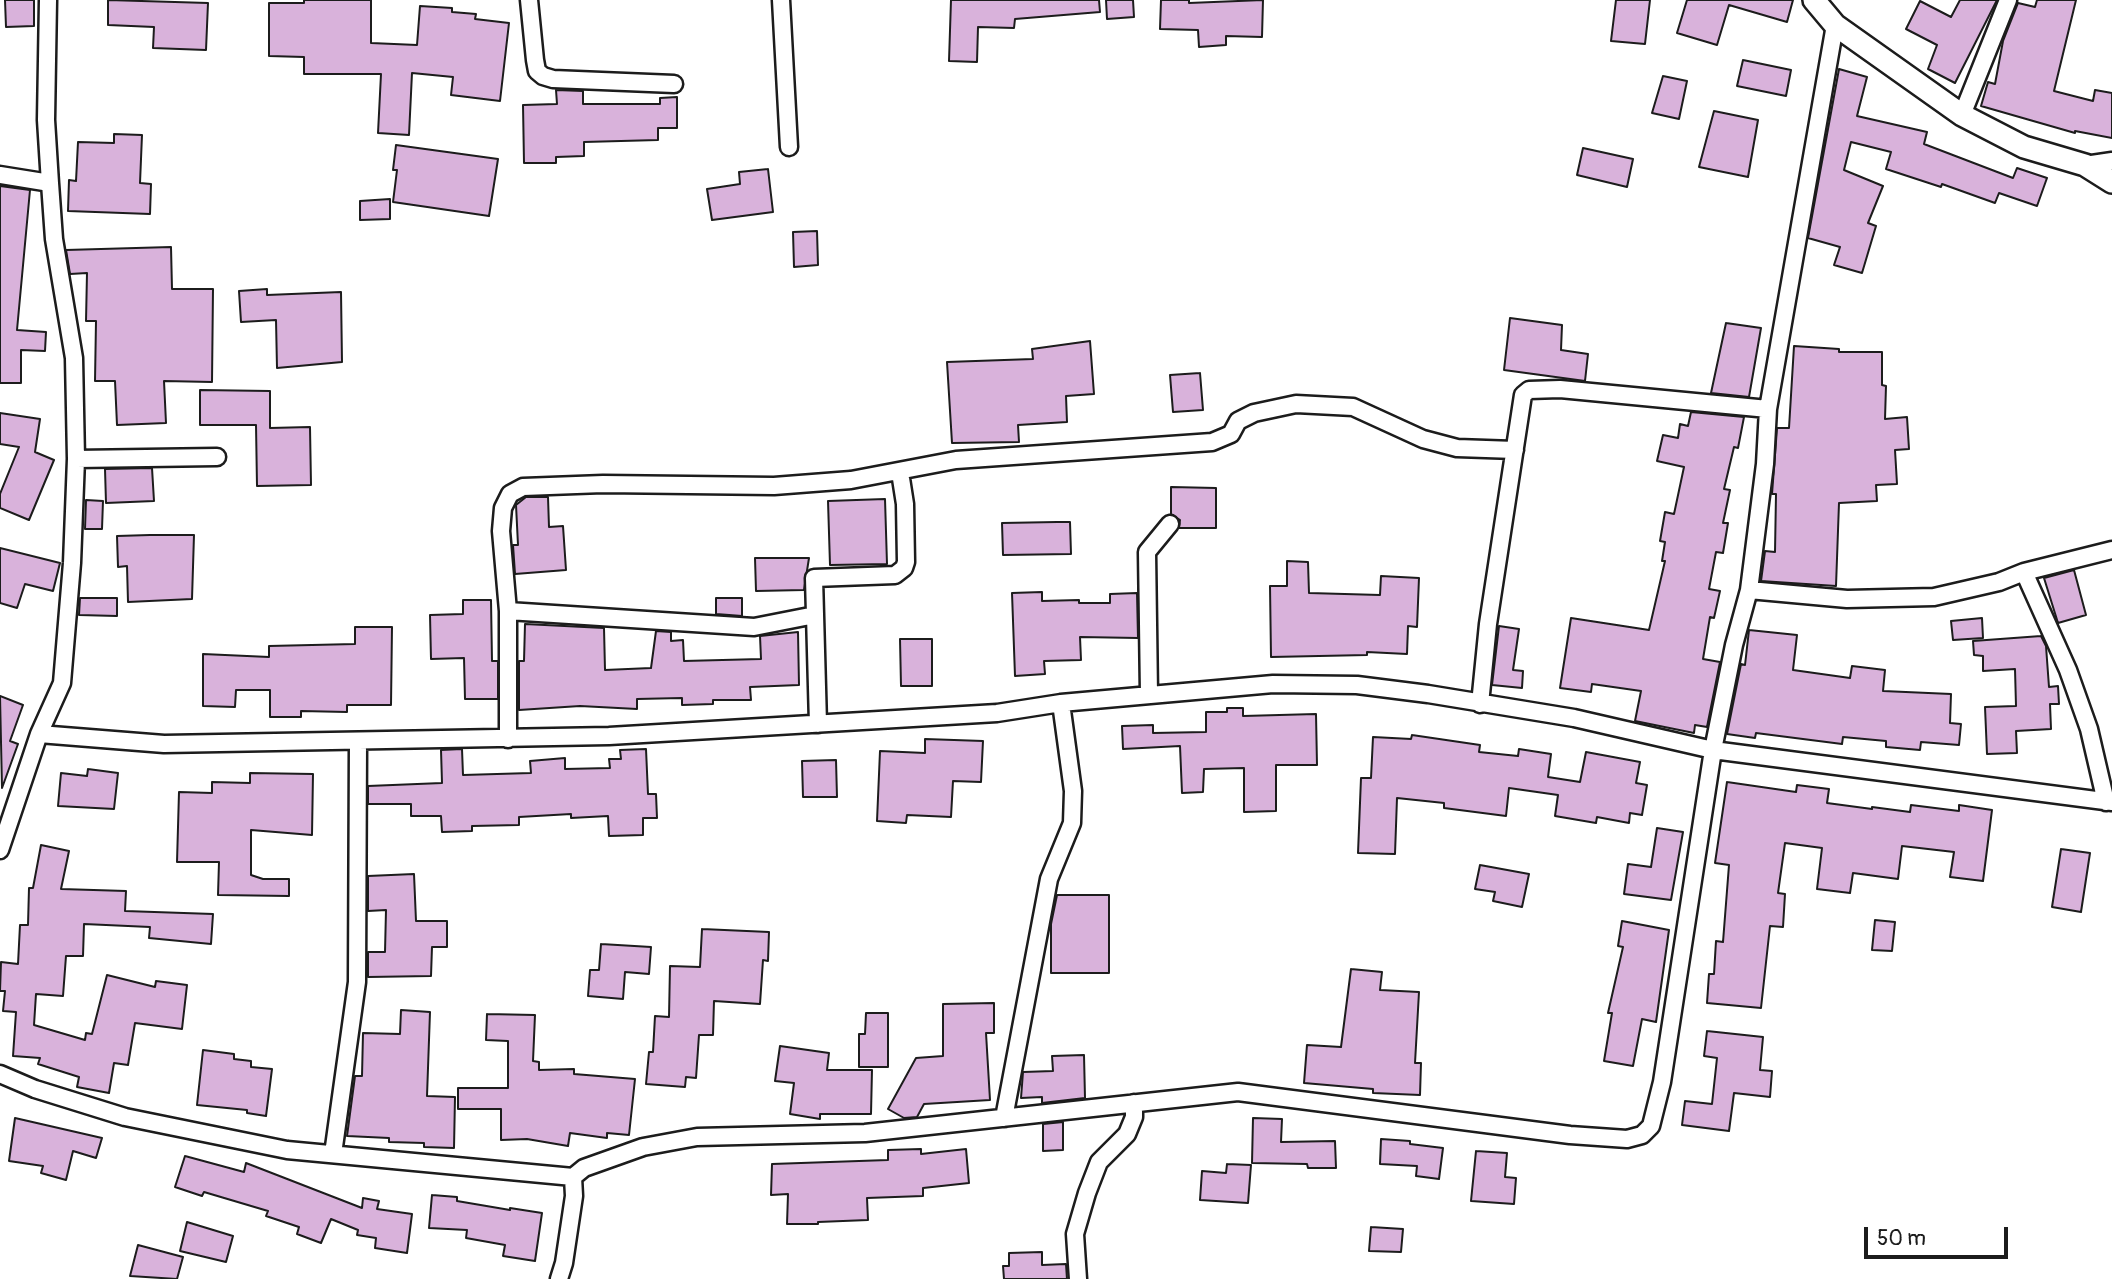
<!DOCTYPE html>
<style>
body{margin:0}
#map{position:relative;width:2112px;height:1279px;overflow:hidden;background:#fff;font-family:Pangolin,sans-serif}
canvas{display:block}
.scale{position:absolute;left:1864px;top:1227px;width:144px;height:32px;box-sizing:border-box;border:4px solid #1c1c1c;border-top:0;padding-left:9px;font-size:21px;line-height:24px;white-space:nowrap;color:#1c1c1c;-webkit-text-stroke:5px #fff;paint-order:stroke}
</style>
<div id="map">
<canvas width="2112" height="1279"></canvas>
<div class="scale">50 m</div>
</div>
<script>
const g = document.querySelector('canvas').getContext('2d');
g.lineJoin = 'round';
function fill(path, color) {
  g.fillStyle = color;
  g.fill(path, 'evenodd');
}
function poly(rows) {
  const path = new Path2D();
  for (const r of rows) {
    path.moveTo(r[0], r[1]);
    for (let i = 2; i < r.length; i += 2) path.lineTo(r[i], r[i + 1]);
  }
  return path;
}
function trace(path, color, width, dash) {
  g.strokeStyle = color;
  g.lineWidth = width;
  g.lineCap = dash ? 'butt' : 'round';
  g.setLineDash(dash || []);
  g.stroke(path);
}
const building = poly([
 [5,0,34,0,34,26,6,27,5,0],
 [108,0,208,3,206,50,153,48,154,27,108,25,108,0],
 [304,0,371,0,371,43,417,45,420,6,452,8,452,12,476,14,475,19,509,23,500,101,451,95,453,77,412,73,409,135,378,133,381,74,304,74,304,57,269,56,269,3,304,3,304,0],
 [951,0,1099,0,1100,12,1015,19,1014,28,978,27,977,62,949,61,951,0],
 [1106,0,1133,0,1134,17,1107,19,1106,0],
 [1161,0,1189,0,1189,3,1263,0,1262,37,1226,36,1226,45,1199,47,1198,30,1160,29,1161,0],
 [1616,0,1650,0,1645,44,1611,41,1616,0],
 [1687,0,1793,0,1787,22,1729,5,1717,45,1677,33,1687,0],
 [1960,0,1997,0,1955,83,1928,69,1937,45,1906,29,1920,1,1951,17,1960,0],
 [2037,0,2076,0,2054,91,2093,101,2095,90,2112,93,2112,138,2075,131,2075,133,1981,106,1988,82,1995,84,2003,41,2018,3,2035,7,2037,0],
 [1743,60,1791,70,1786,96,1737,86,1743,60],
 [1839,69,1867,77,1857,116,1927,132,1924,144,2013,178,2017,168,2047,178,2037,206,1999,193,1995,203,1942,184,1941,187,1886,169,1891,152,1851,142,1844,170,1883,186,1868,223,1876,226,1862,273,1834,265,1840,247,1808,238,1839,69],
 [1663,76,1687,81,1679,119,1652,113,1663,76],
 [556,90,583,91,583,104,660,104,660,98,677,97,677,128,658,128,658,140,584,142,584,156,556,157,556,163,524,163,523,105,557,104,556,90],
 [1714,111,1758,120,1748,177,1699,167,1714,111],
 [114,134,142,135,140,183,151,184,150,214,68,211,69,180,76,181,78,142,114,143,114,134],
 [396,145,498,159,489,216,393,202,397,170,393,170,396,145],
 [1583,148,1633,159,1627,187,1577,175,1583,148],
 [768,169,773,212,712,220,707,189,740,184,739,172,768,169],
 [0,186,30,190,17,330,46,332,45,351,21,350,21,383,0,383,0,186],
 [390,199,390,219,360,220,360,201,390,199],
 [817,231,818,265,794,267,793,232,817,231],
 [171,247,172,289,213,289,212,382,164,381,166,423,117,425,115,381,95,381,96,321,86,321,87,273,70,274,66,250,171,247],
 [267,289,267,295,341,292,342,362,277,368,276,320,241,322,239,291,267,289],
 [1510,318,1562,325,1561,350,1588,354,1585,381,1504,370,1510,318],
 [1726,323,1761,328,1749,397,1711,393,1726,323],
 [1090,341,1094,394,1066,396,1067,422,1018,425,1019,442,952,443,947,362,1033,359,1032,349,1090,341],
 [1794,346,1839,349,1839,352,1882,352,1882,385,1886,386,1885,419,1907,417,1909,449,1895,450,1897,484,1876,485,1877,501,1839,503,1836,586,1761,581,1765,551,1775,552,1776,494,1772,494,1777,428,1789,428,1794,346],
 [1200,373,1203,410,1173,412,1170,375,1200,373],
 [200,390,270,391,270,428,310,427,311,485,257,486,256,425,200,425,200,390],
 [1691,412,1744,417,1738,448,1734,447,1724,489,1730,490,1723,523,1728,523,1723,553,1716,552,1709,589,1720,591,1714,618,1710,617,1703,659,1720,662,1707,727,1695,725,1694,733,1635,721,1641,691,1592,684,1591,692,1560,688,1571,618,1649,630,1665,561,1662,561,1665,542,1660,541,1665,512,1674,514,1684,467,1657,461,1663,435,1678,438,1680,424,1688,426,1691,412],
 [0,413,40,419,35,452,54,460,29,520,0,508,0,494,19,447,0,444,0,413],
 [152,468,154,501,106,503,105,469,152,468],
 [1171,487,1216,488,1216,528,1179,528,1180,520,1171,514,1171,487],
 [526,497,548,497,549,527,563,526,566,570,515,574,513,545,518,545,516,505,526,497],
 [885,499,887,564,830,565,828,501,885,499],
 [86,500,103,501,102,529,85,529,86,500],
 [1057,522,1070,522,1071,554,1003,555,1002,523,1057,522],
 [150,535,194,535,192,599,128,602,127,566,118,567,117,536,150,535],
 [0,548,60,563,53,591,25,584,17,608,0,603,0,548],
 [755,558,809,558,804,590,756,591,755,558],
 [1287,561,1308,562,1309,593,1380,595,1381,576,1419,578,1417,627,1408,626,1407,654,1367,652,1367,655,1271,657,1270,586,1287,586,1287,561],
 [2074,570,2086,615,2058,623,2044,578,2074,570],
 [1042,592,1042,601,1079,600,1079,603,1110,603,1110,594,1137,593,1138,638,1080,637,1081,660,1044,661,1045,674,1015,676,1012,593,1042,592],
 [80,598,117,598,117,616,79,615,80,598],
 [716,598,742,598,742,616,716,614,716,598],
 [463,600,491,600,492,661,498,661,498,699,465,699,464,658,431,659,430,615,463,614,463,600],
 [1982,618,1983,638,1953,640,1951,621,1982,618],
 [525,624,604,628,605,670,651,668,656,631,671,632,671,641,683,640,684,661,761,659,760,636,798,632,799,685,750,687,751,700,713,700,713,704,682,705,682,698,637,699,637,709,580,706,519,710,519,661,524,661,525,624],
 [1499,626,1519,629,1513,670,1523,671,1522,688,1492,685,1499,626],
 [355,627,392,627,391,705,347,705,347,712,301,711,301,717,270,717,270,690,236,690,235,707,203,706,203,654,269,657,269,646,355,644,355,627],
 [1749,630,1797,635,1793,670,1850,678,1852,666,1885,670,1883,691,1951,694,1950,723,1961,724,1959,745,1921,742,1920,750,1886,747,1886,741,1843,737,1842,744,1756,733,1755,738,1727,734,1741,664,1745,665,1749,630],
 [2041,636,2046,646,2049,687,2058,686,2059,704,2050,704,2051,729,2016,731,2017,753,1987,754,1985,707,2016,706,2015,669,1983,671,1983,656,1974,655,1973,641,2041,636],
 [900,639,932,639,932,686,901,686,900,639],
 [0,696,23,705,10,741,18,744,2,788,0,696],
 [1227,708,1243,708,1243,716,1316,714,1317,765,1276,765,1276,811,1244,812,1244,768,1204,769,1203,792,1182,793,1180,746,1123,749,1122,726,1153,725,1153,733,1206,732,1206,712,1227,712,1227,708],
 [1412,735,1480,745,1479,752,1518,756,1519,749,1551,754,1548,777,1580,782,1586,752,1640,762,1636,783,1647,785,1642,815,1630,813,1629,823,1597,817,1596,823,1555,816,1558,795,1509,788,1506,816,1444,808,1444,803,1397,798,1395,854,1358,853,1361,778,1371,778,1373,737,1411,739,1412,735],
 [925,739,983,741,981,782,953,781,951,817,907,815,906,823,877,821,880,751,925,753,925,739],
 [462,749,463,775,531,773,530,761,565,758,565,769,610,768,609,759,621,759,620,750,646,749,648,794,656,794,657,818,643,818,643,835,609,836,608,816,571,818,571,814,519,817,519,825,472,826,472,831,442,832,441,816,411,816,411,804,368,804,368,786,442,783,441,750,462,749],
 [836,760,837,797,803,797,802,761,836,760],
 [88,769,118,773,114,809,58,806,61,773,87,776,88,769],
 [250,773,313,774,312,835,251,830,251,875,263,879,289,879,289,896,218,895,219,862,177,862,179,792,212,793,212,782,250,783,250,773],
 [1727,782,1796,792,1797,785,1829,789,1827,803,1872,809,1872,807,1910,812,1911,805,1959,811,1959,805,1992,810,1983,881,1950,877,1954,852,1902,846,1898,879,1853,873,1850,893,1817,889,1822,848,1785,843,1778,893,1785,894,1783,927,1770,926,1761,1008,1707,1003,1709,974,1714,974,1716,941,1723,942,1729,865,1715,863,1727,782],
 [1657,828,1683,832,1671,900,1624,894,1628,864,1651,867,1657,828],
 [41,845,69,851,61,889,126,891,125,911,213,914,211,944,149,938,150,927,84,924,83,956,66,956,63,996,36,994,34,1025,85,1040,86,1033,92,1034,107,975,155,987,156,981,187,985,182,1029,135,1023,128,1065,114,1063,109,1093,77,1087,79,1077,38,1064,40,1058,13,1056,16,1012,3,1011,5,991,0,991,1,962,18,964,20,925,28,925,29,888,33,888,41,845],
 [2061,849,2090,853,2081,912,2052,907,2061,849],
 [1480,865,1529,874,1522,907,1493,901,1495,892,1475,889,1480,865],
 [414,874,416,921,447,921,447,947,432,947,431,976,368,977,368,952,385,952,386,910,368,911,368,876,414,874],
 [1057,895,1109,895,1109,973,1051,973,1051,924,1057,895],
 [1875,920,1895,922,1892,951,1872,950,1875,920],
 [1622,921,1669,930,1656,1022,1642,1019,1633,1066,1604,1061,1612,1013,1608,1013,1623,947,1618,946,1622,921],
 [702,929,769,932,768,961,763,960,760,1004,714,1001,713,1035,699,1035,696,1078,686,1077,685,1087,646,1084,649,1052,653,1052,655,1016,669,1017,670,966,700,967,702,929],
 [601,944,651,947,649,974,625,972,623,999,588,996,590,970,599,970,601,944],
 [1351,969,1382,972,1380,990,1419,992,1415,1063,1421,1063,1420,1095,1373,1093,1373,1089,1304,1083,1307,1045,1341,1047,1351,969],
 [994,1003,994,1033,986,1033,990,1100,924,1104,917,1117,904,1118,888,1109,916,1058,943,1056,943,1004,994,1003],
 [401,1010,430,1012,427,1096,455,1097,454,1148,424,1147,424,1143,389,1142,389,1138,347,1136,355,1076,362,1076,363,1033,400,1034,401,1010],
 [866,1013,888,1013,888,1067,859,1067,859,1034,865,1034,866,1013],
 [487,1014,535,1015,533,1061,539,1062,539,1070,574,1069,574,1074,635,1079,629,1135,607,1133,607,1138,570,1133,568,1146,527,1139,501,1140,501,1109,458,1109,458,1088,508,1088,508,1041,486,1040,487,1014],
 [1707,1031,1763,1037,1760,1070,1772,1071,1770,1097,1734,1093,1729,1131,1682,1125,1685,1101,1712,1104,1717,1058,1704,1056,1707,1031],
 [780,1046,829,1053,827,1070,872,1070,871,1114,820,1114,820,1119,790,1114,794,1083,775,1081,780,1046],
 [203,1050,234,1054,234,1059,251,1061,251,1067,272,1069,266,1116,247,1113,247,1110,197,1105,203,1050],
 [1084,1055,1085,1098,1042,1103,1042,1097,1021,1098,1023,1072,1053,1071,1052,1056,1084,1055],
 [15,1118,102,1138,96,1158,73,1151,66,1180,41,1173,43,1166,9,1161,15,1118],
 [1253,1118,1282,1119,1281,1142,1335,1141,1336,1168,1308,1168,1307,1164,1252,1163,1253,1118],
 [1063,1122,1063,1150,1043,1151,1043,1124,1063,1122],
 [1381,1139,1410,1141,1410,1144,1443,1148,1439,1179,1416,1176,1417,1166,1380,1164,1381,1139],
 [921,1149,921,1154,966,1149,969,1183,923,1188,923,1196,867,1198,868,1220,818,1222,818,1224,787,1224,788,1194,771,1195,772,1164,888,1160,888,1150,921,1149],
 [1476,1151,1507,1153,1505,1177,1516,1178,1514,1204,1471,1201,1476,1151],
 [185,1156,244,1172,246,1163,362,1208,363,1198,379,1201,377,1209,412,1214,407,1253,375,1248,376,1238,357,1235,358,1230,331,1219,321,1243,297,1234,299,1227,266,1216,268,1211,204,1192,202,1196,175,1187,185,1156],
 [1227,1164,1251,1165,1248,1203,1200,1200,1202,1171,1226,1173,1227,1164],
 [432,1195,457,1197,457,1201,510,1210,510,1208,542,1213,535,1261,503,1256,505,1245,466,1238,467,1230,429,1228,432,1195],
 [187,1222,233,1236,226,1262,180,1251,187,1222],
 [1371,1227,1403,1229,1401,1252,1369,1251,1371,1227],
 [138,1245,183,1257,177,1279,130,1276,138,1245],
 [1042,1252,1042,1265,1066,1264,1067,1279,1004,1279,1003,1266,1009,1266,1009,1253,1042,1252]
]);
const street = poly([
 [529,0,535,60,537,71,543,76,553,79,674,84],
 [781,0,789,147],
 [1962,115,2008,0],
 [2085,165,2112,161],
 [0,175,50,183],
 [76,459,217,457],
 [2024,572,2068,670,2089,729,2106,802],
 [1749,590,1847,599,1934,597,1999,582,2024,572,2112,550],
 [508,611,754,627,815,615],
 [1149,694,1147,552,1170,524],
 [1480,704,1488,624,1523,395,1529,390,1560,389,1768,409],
 [818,724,814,578,895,575,904,568,906,562,905,504,900,472],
 [39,734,164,744,609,736,997,713,1061,703,1273,684,1357,685,1428,694,1574,718,1713,750,2112,802],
 [508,739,508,611,501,531,503,508,510,494,523,487,603,484,774,486,851,480,956,460,1212,442,1231,434,1238,421,1254,413,1296,404,1353,407,1423,439,1457,448,1515,450],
 [0,850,39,734,62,683,72,563,76,459,74,358,54,239,50,183,46,120,48,0],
 [0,1074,35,1089,125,1117,287,1150,573,1177,584,1168,643,1147,697,1137,865,1133,1238,1092,1570,1135,1627,1139,1642,1135,1651,1126,1662,1082,1713,750,1734,645,1749,590,1765,464,1768,409,1835,25],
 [1004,1118,1049,879,1072,823,1073,791,1061,703],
 [333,1154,357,982,358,742],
 [559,1279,564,1263,574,1196,573,1177],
 [1078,1279,1075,1234,1087,1193,1099,1162,1127,1134,1134,1117,1134,1103]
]);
const secondary = poly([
 [1814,0,1835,25,1962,115,2024,147,2085,165,2112,182]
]);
fill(building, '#d9b2db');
trace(building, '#1c1c1c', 2);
trace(street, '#1c1c1c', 21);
trace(secondary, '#1c1c1c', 26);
trace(street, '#fff', 16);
trace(secondary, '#fff', 21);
</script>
